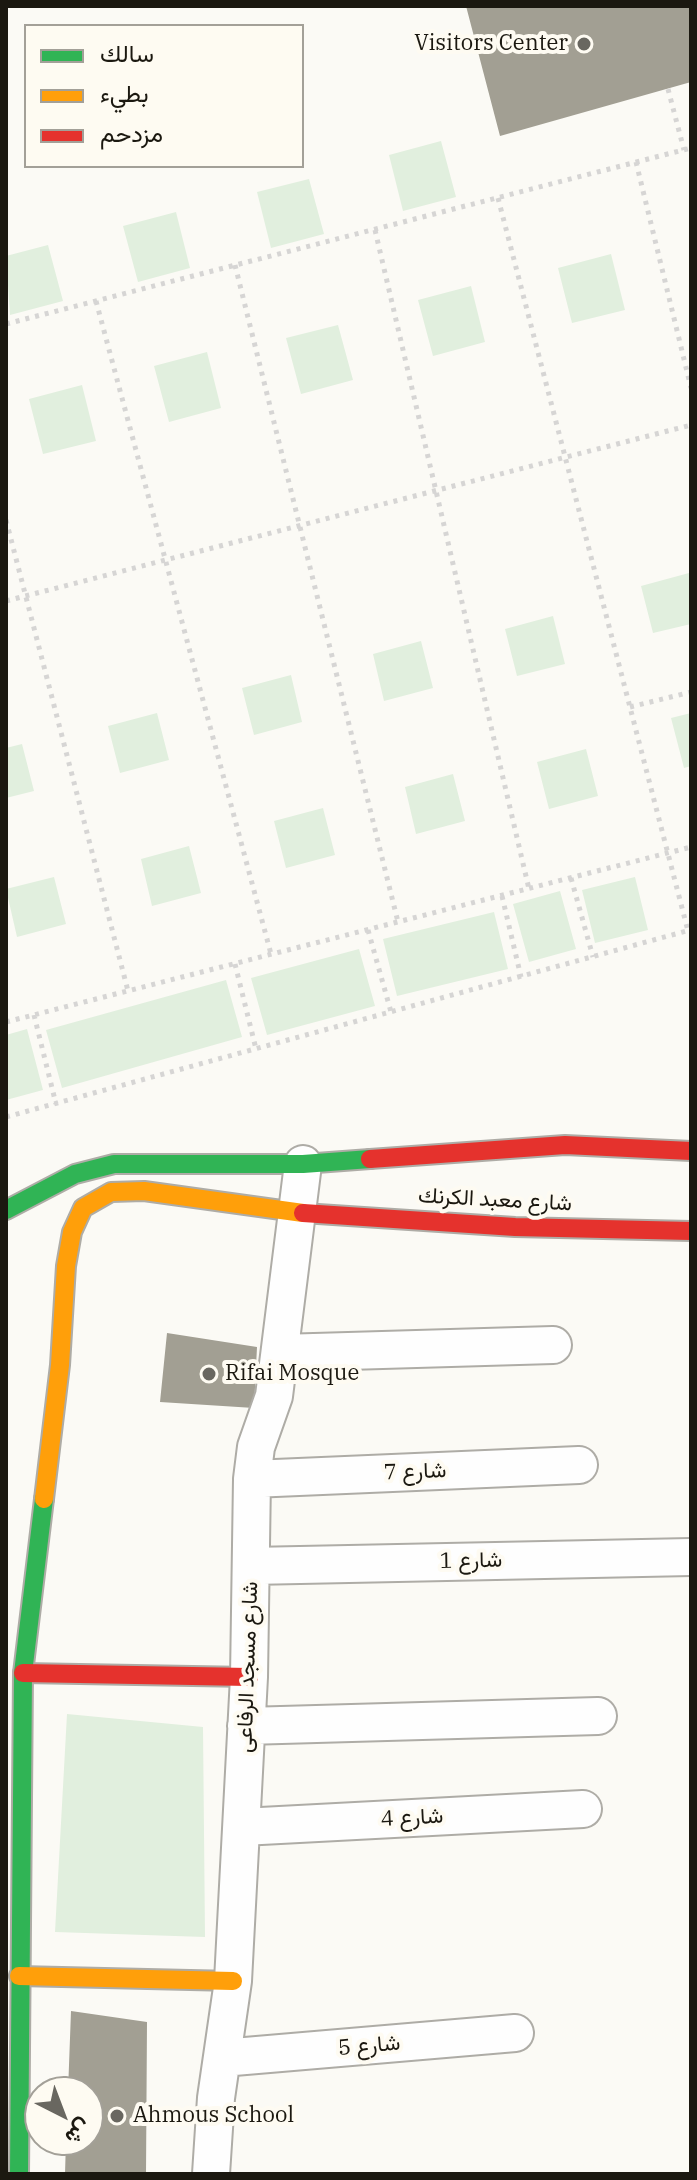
<!DOCTYPE html>
<meta charset="utf-8">
<style>
body{margin:0}
#map{position:relative;width:697px;height:2180px;overflow:hidden;background:#fbfaf5;font-family:"IBM Plex Serif",Vazirmatn,serif}
canvas{display:block}
.frame{position:absolute;inset:0;border:8px solid #1b1810;pointer-events:none}
.legend{position:absolute;left:24px;top:24px;width:280px;height:144px;box-sizing:border-box;background:#fefbf2;border:2px solid #a3a098;margin:0;padding:10px 14px;list-style:none;font-size:24px;color:#1b1810}
.legend li{display:flex;align-items:center;gap:16px;height:40px}
.legend b{width:40px;border:2px solid #a3a098}
.north{position:absolute;left:24px;top:2076px;width:80px;height:80px;box-sizing:border-box;background:#fefbf2;border:2px solid #a3a098;border-radius:50%;rotate:138deg;font-size:22px;font-weight:700;line-height:32px;text-align:center;color:#1b1810}
.north::after{content:'';display:block;margin:auto;width:28px;height:36px;background:#696760;clip-path:polygon(50% 0,100% 100%,50% 72%,0 100%)}
</style>
<div id="map">
<canvas width="697" height="2180"></canvas>
<div class="frame"></div>
<ul class="legend">
<li><b style="height:10px;background:#30b455"></b>سالك</li>
<li><b style="height:10px;background:#ff9f0a"></b>بطيء</li>
<li><b style="height:10px;background:#e5322d"></b>مزدحم</li>
</ul>
<div class="north">ش</div>
</div>
<script>
const g = document.querySelector('canvas').getContext('2d');
g.lineJoin = 'round';
function fill(path, color) {
  g.fillStyle = color;
  g.fill(path, 'evenodd');
}
function poly(rows) {
  const path = new Path2D();
  for (const r of rows) {
    path.moveTo(r[0], r[1]);
    for (let i = 2; i < r.length; i += 2) path.lineTo(r[i], r[i + 1]);
  }
  return path;
}
function trace(path, color, width, dash) {
  g.strokeStyle = color;
  g.lineWidth = width;
  g.lineCap = dash ? 'butt' : 'round';
  g.setLineDash(dash || []);
  g.stroke(path);
}
function label(font, color, halo, rows, align = 'center') {
  g.font = font + ' "IBM Plex Serif",Vazirmatn,serif';
  g.lineWidth = 8;
  g.setLineDash([]);
  g.textBaseline = 'middle';
  g.strokeStyle = halo;
  g.fillStyle = color;
  for (const [text, x, y, turn = 0] of rows) {
    g.save();
    g.translate(x, y);
    g.rotate((+turn || 0) * Math.PI / 180);
    g.textAlign = isNaN(turn) ? turn : align;
    if (halo) g.strokeText(text, 0, 0);
    g.fillText(text, 0, 0);
    g.restore();
  }
}
const green = poly([
 [441,141,456,197,403,211,389,155],
 [309,179,324,234,271,248,257,192],
 [176,212,190,268,138,282,123,226],
 [48,245,63,301,10,315,6,256],
 [611,254,625,310,572,323,558,268],
 [471,286,485,342,433,356,418,300],
 [338,325,353,380,301,394,286,338],
 [207,352,221,408,169,422,154,366],
 [82,385,96,441,43,454,29,399],
 [689,573,691,624,653,633,641,586],
 [553,616,565,664,517,676,505,629],
 [421,641,433,688,384,701,373,654],
 [291,675,302,722,254,735,242,688],
 [157,713,169,760,120,773,108,726],
 [691,713,691,766,684,768,671,718],
 [22,744,34,791,6,798,6,748],
 [586,749,598,796,549,809,537,762],
 [453,774,465,821,416,834,405,787],
 [323,808,335,855,286,868,274,821],
 [189,846,201,893,152,906,141,859],
 [54,877,66,924,17,937,6,889],
 [635,877,648,930,595,943,582,890],
 [560,891,576,949,529,962,513,904],
 [494,912,508,969,397,996,383,939],
 [359,949,375,1006,267,1035,251,978],
 [226,980,242,1037,62,1088,46,1030],
 [27,1029,43,1090,6,1100,6,1035],
 [67,1714,203,1727,205,1937,55,1932]
]);
const building = poly([
 [466,6,691,6,691,82,500,136],
 [167,1333,257,1347,254,1408,160,1402],
 [71,2011,147,2022,146,2174,65,2174,66,2140,88,2140,88,2092,68,2092]
]);
const path = poly([
 [668,89,684,150],
 [636,162,691,388],
 [498,198,688,931],
 [375,230,529,889],
 [235,265,398,922],
 [96,301,271,954],
 [6,324,691,148],
 [6,520,128,991],
 [6,601,691,425],
 [630,707,691,692],
 [571,878,593,957],
 [502,896,521,977],
 [368,930,391,1012],
 [235,964,256,1049],
 [34,1015,56,1104],
 [6,1022,691,847],
 [6,1117,690,930]
]);
const street = poly([
 [280,1353,553,1345],
 [252,1479,579,1465],
 [251,1566,691,1557],
 [246,1726,598,1716],
 [242,1827,583,1809],
 [222,2058,515,2033],
 [211,2174,216,2098,233,1981,249,1677,252,1479,256,1447,274,1396,303,1164]
]);
const fast = poly([
 [6,1210,75,1174,114,1164,303,1164,370,1159],
 [19,2174,23,1673,44,1499]
]);
const slow = poly([
 [44,1499,60,1365,66,1266,72,1232,83,1208,111,1192,144,1191,303,1213],
 [19,1976,233,1981]
]);
const jam = poly([
 [370,1159,565,1145,691,1151],
 [303,1213,515,1227,691,1231],
 [23,1673,249,1677]
]);
const markers = [
 [584,44,8,"#696760"],
 [209,1374,8,"#696760"],
 [117,2116,8,"#696760"]
];
const poiNames = [
 ["Visitors Center",568,44,"right"],
 ["Rifai Mosque",225,1374],
 ["Ahmous School",133,2116]
];
const streetNames = [
 ["شارع معبد الكرنك",495,1200,3],
 ["شارع 7",415,1472,-2],
 ["شارع 1",471,1561,-1],
 ["شارع مسجد الرفاعى",248,1667,-88],
 ["شارع 4",412,1818,-3],
 ["شارع 5",369,2046,-5]
];
fill(green, '#e1efde');
fill(building, '#a29f93');
trace(street, '#aeaca6', 40);
trace(fast, '#aeaca6', 22);
trace(slow, '#aeaca6', 22);
trace(jam, '#aeaca6', 22);
trace(path, '#d6d5d4', 5, [4, 6]);
trace(street, '#fefefe', 36);
trace(fast, '#30b455', 18);
trace(slow, '#ff9f0a', 18);
trace(jam, '#e5322d', 18);
for (const [x, y, r, color] of markers) {
  const dot = new Path2D();
  dot.arc(x, y, r, 0, 2 * Math.PI);
  g.fillStyle = color;
  g.fill(dot);
  trace(dot, '#fefbf2', 3);
}
label('22px', '#1b1810', '#fefbf2', poiNames, 'left');
label('22px', '#1b1810', '#fefbf2', streetNames);
</script>
